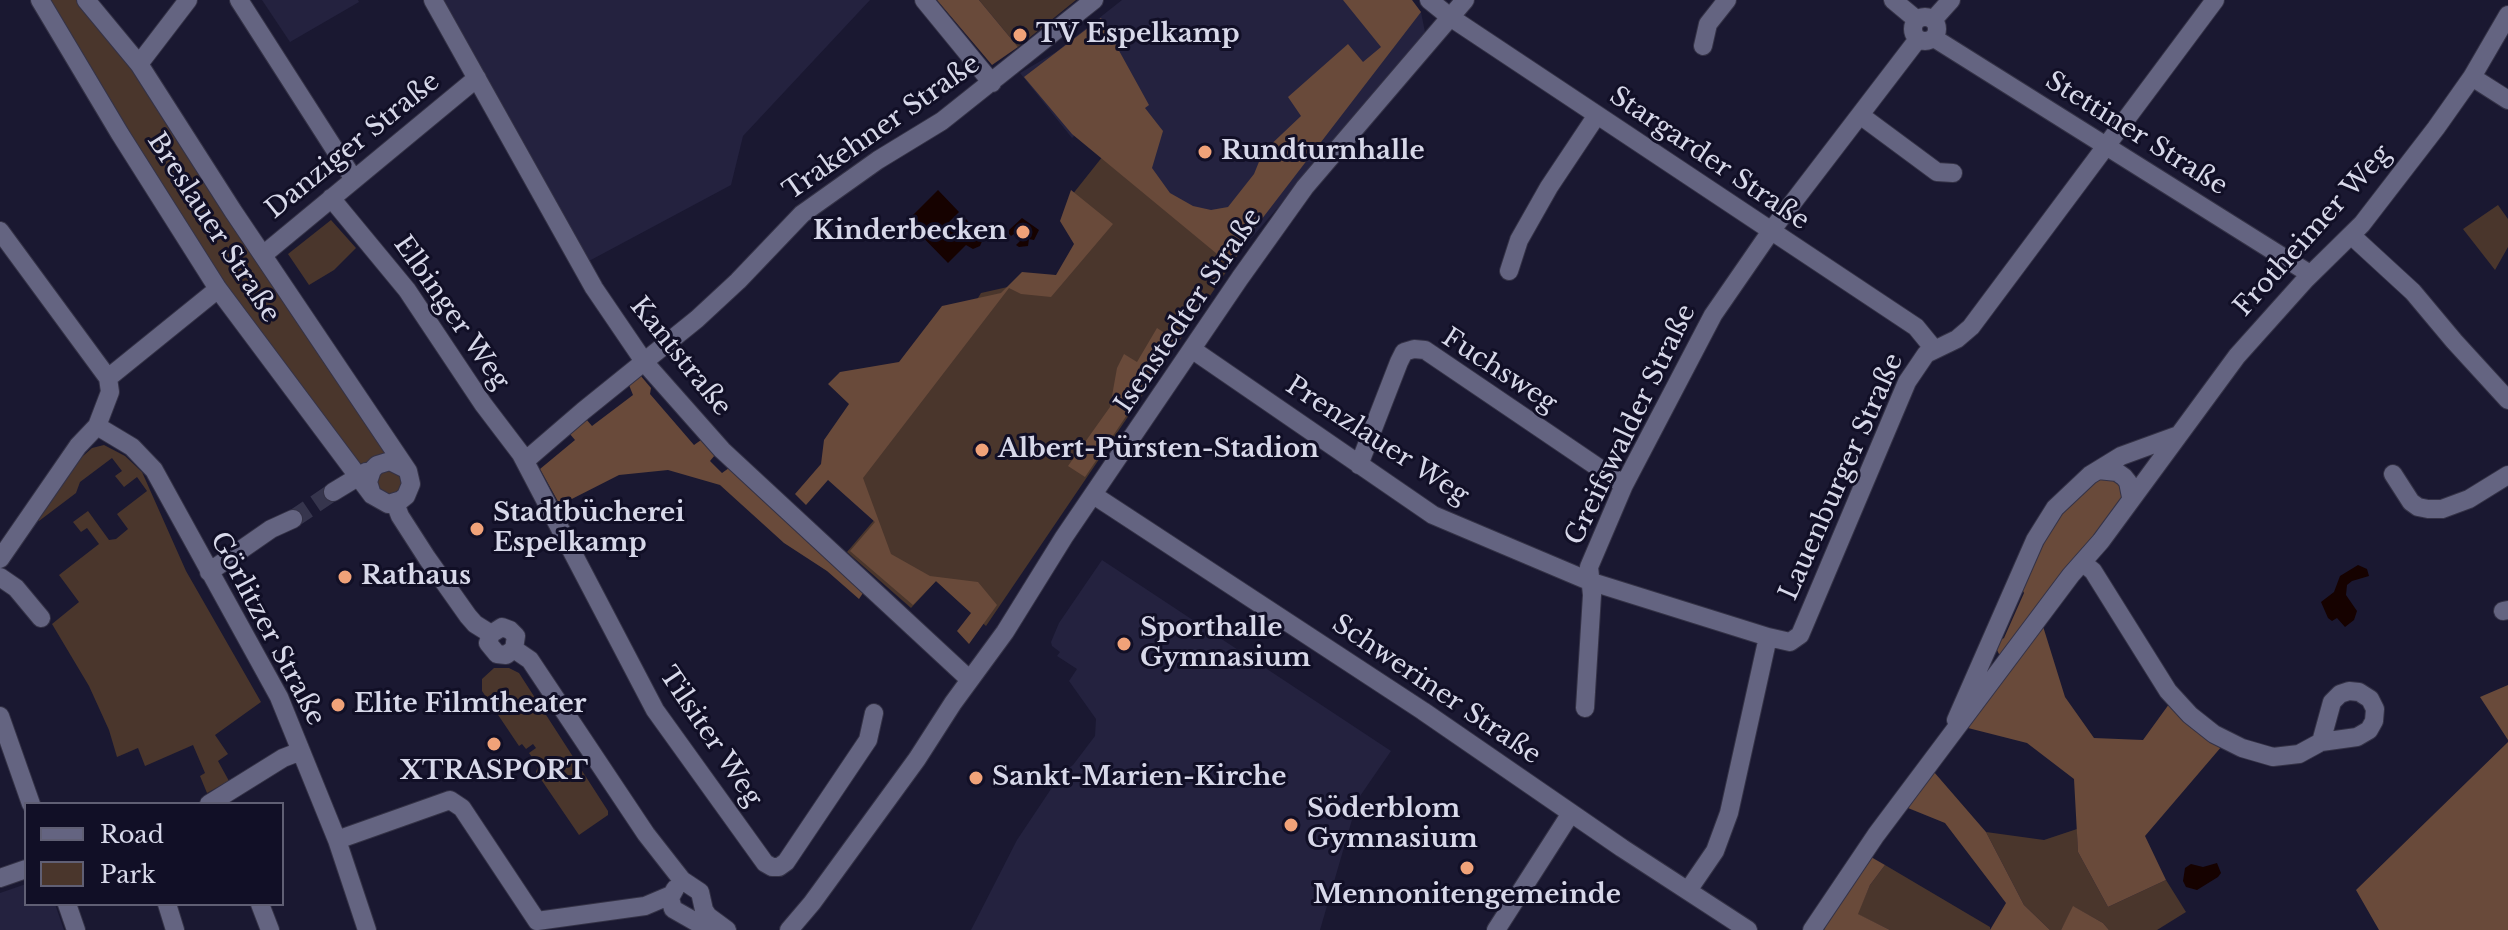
<!DOCTYPE html>
<meta charset="utf-8">
<style>
body{margin:0}
#map{position:relative;width:2508px;height:930px;overflow:hidden;background:#1a1831;font-family:"Libre Baskerville",serif}
canvas{display:block}
.legend{position:absolute;left:24px;top:802px;width:260px;height:104px;box-sizing:border-box;background:#110f26;border:2px solid #605f74;margin:0;padding:10px 14px;list-style:none;font-size:24px;color:#d7d8e9}
.legend li{display:flex;align-items:center;gap:16px;height:40px}
.legend b{width:40px;border:2px solid #605f74}
</style>
<div id="map">
<canvas width="2508" height="930"></canvas>
<ul class="legend">
<li><b style="height:10px;background:#646481"></b>Road</li>
<li><b style="height:22px;background:#4a362c"></b>Park</li>
</ul>
</div>
<script>
const g = document.querySelector('canvas').getContext('2d');
g.lineJoin = 'round';
function fill(path, color) {
  g.fillStyle = color;
  g.fill(path, 'evenodd');
}
function poly(rows) {
  const path = new Path2D();
  for (const r of rows) {
    if (r.length === 3) {
      path.moveTo(r[0] + r[2], r[1]);
      path.arc(r[0], r[1], r[2], 0, 2 * Math.PI);
      continue;
    }
    path.moveTo(r[0], r[1]);
    for (let i = 2; i < r.length; i += 2) path.lineTo(r[i], r[i + 1]);
  }
  return path;
}
function trace(path, color, width, dash) {
  g.strokeStyle = color;
  g.lineWidth = width;
  g.lineCap = dash ? 'butt' : 'round';
  g.setLineDash(dash || []);
  g.stroke(path);
}
function label(font, color, halo, rows, align = 'center') {
  g.font = font + ' "Libre Baskerville",serif';
  g.lineWidth = 6;
  g.setLineDash([]);
  g.textBaseline = 'middle';
  g.strokeStyle = halo;
  g.fillStyle = color;
  for (const [text, x, y, turn = 0] of rows) {
    g.save();
    g.translate(x, y);
    g.rotate((+turn || 0) * Math.PI / 180);
    g.textAlign = isNaN(turn) ? turn : align;
    if (halo) g.strokeText(text, 0, 0);
    g.fillText(text, 0, 0);
    g.restore();
  }
}
const built = poly([
 [262,0,358,0,359,2,290,42],
 [442,0,870,0,743,136,731,185,589,261],
 [1122,0,1412,0,1421,12,1426,37,1241,250,1170,209,1076,134,1072,138,1020,73,1056,52],
 [1102,560,1391,751,1358,799,1320,930,971,930,1017,840,1061,774,1073,765,1095,736,1096,719,1069,681,1077,669,1057,656,1060,652,1052,646,1051,642,1059,623],
 [26,884,26,904,55,904,64,930,0,930,0,893]
]);
const green = poly([
 [45,0,80,0,133,62,389,450,406,488,385,498,199,252],
 [979,0,1076,0,1018,47],
 [1103,156,1170,209,1241,250,986,626,936,581,911,608,847,552,875,519,847,481,963,323,981,293,1030,282,1053,283,1082,256,1072,195],
 [2498,205,2508,219,2508,247,2495,270,2463,229],
 [331,220,356,248,334,270,309,285,288,254],
 [104,445,125,456,142,472,186,571,261,702,215,735,228,754,218,761,229,781,207,793,200,776,205,773,193,745,145,766,138,748,117,757,109,730,89,686,52,624,79,602,59,575,99,544,87,528,81,532,73,522,88,511,109,540,116,539,128,529,117,514,147,491,137,477,124,487,115,476,122,471,112,458,80,482,76,493,39,521,37,518,73,465,92,448],
 [494,668,509,668,519,673,608,811,608,815,579,835,536,772,538,766,529,753,536,748,533,744,526,749,522,744,519,746,482,691,482,679],
 [2077,829,2078,852,2108,907,2166,880,2186,912,2157,930,2109,930,2103,923,2074,907,2061,930,2050,930,2024,905,1986,832,2044,840],
 [1885,865,1990,927,1990,930,1890,930,1857,914,1870,885]
]);
const forest = poly([
 [937,0,979,0,1018,47,992,65],
 [1343,0,1412,0,1421,12,1228,263,1072,134,1024,77,1101,18,1149,105,1145,108,1163,131,1152,168,1170,193,1193,206,1211,210,1228,207,1254,174,1263,152,1301,116,1288,97,1348,44,1363,62,1381,47],
 [1071,190,1113,224,1051,297,1021,294,1009,288,863,478,891,554,930,576,978,582,997,605,969,644,957,631,971,613,936,581,913,605,850,551,875,522,828,480,806,505,795,494,821,464,824,440,849,404,828,384,840,372,899,362,942,306,1001,293,1022,272,1056,275,1074,244,1060,221],
 [1157,328,1177,341,1085,477,1068,466,1110,407,1117,368,1124,354,1137,362],
 [640,375,651,388,650,394,694,445,701,440,715,455,710,461,722,473,729,468,863,593,859,599,827,571,784,543,720,485,668,470,619,475,560,505,540,469,575,440,569,433,586,419,592,426,633,395,629,385],
 [2100,473,2113,474,2126,495,2004,656,1999,654,1994,644,2004,638,2024,593,2019,583,2051,526],
 [2042,623,2065,697,2094,738,2143,740,2172,700,2222,746,2145,836,2166,880,2108,907,2078,852,2074,779,2027,743,1968,728],
 [2508,685,2508,740,2480,697],
 [2508,742,2508,930,2379,930,2356,890],
 [1934,772,1986,832,2024,905,2050,930,1990,930,2006,903,1945,823,1908,808],
 [1871,857,1885,865,1870,885,1858,914,1890,930,1824,930,1841,895],
 [2073,906,2103,923,2109,930,2061,930]
]);
const water = poly([
 [938,190,959,212,947,224,954,231,966,219,983,239,980,246,973,249,966,245,948,263,907,221],
 [1022,218,1039,230,1034,240,1029,239,1028,246,1019,247,1016,245,1020,241,1014,234,1011,236,1009,234,1009,230],
 [2358,565,2367,569,2369,576,2352,581,2347,585,2346,595,2357,611,2354,620,2345,627,2337,618,2332,621,2328,618,2321,602,2334,592,2340,576],
 [2217,863,2221,873,2218,877,2197,890,2186,887,2183,881,2185,868,2191,864,2203,867]
]);
const minorTunnel = poly([
 [293,519,333,492]
]);
const minor = poly([
 [40,0,120,134,218,289,372,495,388,504,401,500,406,496,411,484,408,471,233,211,139,64,86,0],
 [239,0,353,178],
 [433,0,594,288,645,363,722,450,970,680],
 [924,0,992,83],
 [1429,0,1450,17,1916,327,1934,349],
 [1893,0,1917,20],
 [1925,29,12],
 [1933,20,1951,0],
 [1934,38,2310,274],
 [1703,46,1708,24,1727,0],
 [139,64,188,0],
 [2472,77,2508,100],
 [1860,115,1937,172,1953,173],
 [331,198,407,290,483,404,521,454,655,710,765,863,772,867,779,867,786,862,868,740,874,713],
 [0,231,108,378,110,392,97,426,78,446,0,559],
 [2351,235,2413,292,2454,341,2508,400],
 [263,255,477,78],
 [1509,271,1519,240,1549,187,1597,115],
 [1193,350,1433,515,1589,581,1768,637],
 [108,378,218,289],
 [97,426,132,447,154,470,279,697,337,840,367,930],
 [525,461,583,411,697,319,738,281,802,214,878,160,942,121,1094,0],
 [1359,465,1399,362,1404,352,1414,349,1425,350,1624,485],
 [2098,470,2117,472,2124,477,2128,482,2131,497],
 [2393,474,2411,502,2418,507,2428,509,2442,509,2469,499,2508,475],
 [333,492,366,472],
 [372,495,368,482,372,470,377,465,390,461,406,469],
 [1095,496,1423,711,1622,848,1748,930],
 [395,503,400,516,427,558,468,616,475,624,491,634],
 [2083,563,2093,571,2168,691,2190,715,2214,734,2242,748,2273,757,2299,754,2321,742,2357,737,2369,730,2374,721,2375,709,2370,699,2359,692,2349,691,2340,694,2332,702,2321,742],
 [209,572,271,529,293,519],
 [0,577,16,588,41,618],
 [2503,611,2508,610],
 [491,634,502,627,510,630,516,636,514,649],
 [491,634,488,643,497,654,506,655,514,649],
 [514,649,530,660,646,834,682,880,700,892,704,910,708,916,727,930],
 [1585,708,1592,595,1589,567,1624,485,1713,315,1771,231,1918,39],
 [0,716,31,804],
 [1956,720,2035,540,2055,508,2090,475,2121,456,2176,436],
 [209,804,283,758,301,751],
 [337,840,450,800,462,808,537,921,645,906,671,895],
 [0,878,26,869],
 [675,889,670,898,673,909,710,930],
 [1689,889,1715,851,1729,813,1768,637,1790,642,1800,635,1907,382,1926,354,1957,339,1971,327,2215,0],
 [67,904,76,930],
 [167,904,175,930],
 [260,904,270,930],
 [789,930,812,903,917,759,953,703,1005,632,1064,537,1240,278,1305,187,1465,0],
 [1496,930,1571,813],
 [1812,930,1876,835,2071,575,2101,541,2237,356,2306,279,2362,224,2436,128,2472,77,2508,15]
]);
const markers = [
 [1020,35,8,"#f0a279"],
 [1205,152,8,"#f0a279"],
 [1023,232,8,"#f0a279"],
 [982,450,8,"#f0a279"],
 [477,529,8,"#f0a279"],
 [345,577,8,"#f0a279"],
 [1124,644,8,"#f0a279"],
 [338,705,8,"#f0a279"],
 [494,744,8,"#f0a279"],
 [976,778,8,"#f0a279"],
 [1291,825,8,"#f0a279"],
 [1467,868,8,"#f0a279"]
];
const poiNames = [
 ["TV Espelkamp",1036,35],
 ["Rundturnhalle",1221,152],
 ["Kinderbecken",1007,232,"right"],
 ["Albert-Pürsten-Stadion",998,450],
 ["Stadtbücherei",493,514],
 ["Espelkamp",493,544],
 ["Rathaus",361,577],
 ["Sporthalle",1140,629],
 ["Gymnasium",1140,659],
 ["Elite Filmtheater",354,705],
 ["XTRASPORT",494,772,"center"],
 ["Sankt-Marien-Kirche",992,778],
 ["Söderblom",1307,810],
 ["Gymnasium",1307,840],
 ["Mennonitengemeinde",1467,896,"center"]
];
const streetNames = [
 ["Trakehner Straße",882,128,-35],
 ["Stettiner Straße",2136,134,32],
 ["Danziger Straße",353,146,-39],
 ["Stargarder Straße",1709,159,34],
 ["Breslauer Straße",213,228,57],
 ["Frotheimer Weg",2313,231,-48],
 ["Isenstedter Straße",1189,311,-56],
 ["Elbinger Weg",451,313,55],
 ["Kantstraße",680,357,51],
 ["Fuchsweg",1499,371,33],
 ["Greifswalder Straße",1631,425,-64],
 ["Prenzlauer Weg",1377,441,33],
 ["Lauenburger Straße",1842,477,-66],
 ["Görlitzer Straße",267,629,62],
 ["Schweriner Straße",1436,690,34],
 ["Tilsiter Weg",710,737,56]
];
fill(built, '#24223f');
fill(green, '#4a362c');
fill(forest, '#694a3a');
fill(water, '#160200');
trace(minorTunnel, '#36354d', 18, [18, 9]);
trace(minor, '#343246', 20);
trace(minor, '#646481', 18);
for (const [x, y, r, color] of markers) {
  const dot = new Path2D();
  dot.arc(x, y, r, 0, 2 * Math.PI);
  g.fillStyle = color;
  g.fill(dot);
  trace(dot, '#110f26', 3);
}
label('bold 26px', '#d7d8e9', '#110f26', poiNames, 'left');
label('26px', '#d7d8e9', '#110f26', streetNames);
</script>
